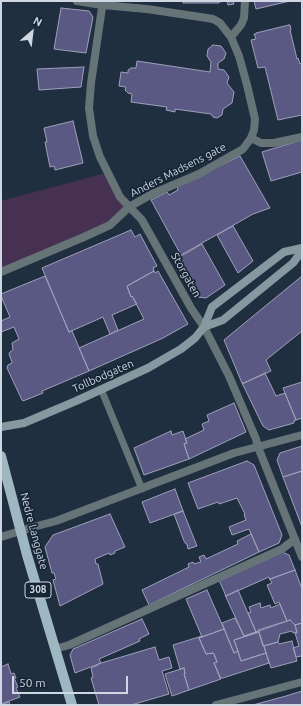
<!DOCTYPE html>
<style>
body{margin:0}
#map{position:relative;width:303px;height:706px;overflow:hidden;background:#202f40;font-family:Ubuntu,sans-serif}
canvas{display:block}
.frame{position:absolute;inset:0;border:2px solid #ced7e2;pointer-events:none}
.north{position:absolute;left:12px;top:12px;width:40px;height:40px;-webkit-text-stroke:3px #172535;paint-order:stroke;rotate:28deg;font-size:11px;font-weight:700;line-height:16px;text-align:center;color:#ced7e2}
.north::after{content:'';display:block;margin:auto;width:14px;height:18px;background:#ced7e2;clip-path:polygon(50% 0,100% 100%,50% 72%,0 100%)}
.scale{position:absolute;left:12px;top:676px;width:116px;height:18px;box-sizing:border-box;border:2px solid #ced7e2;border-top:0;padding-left:5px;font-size:12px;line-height:14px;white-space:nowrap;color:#ced7e2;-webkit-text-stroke:3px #172535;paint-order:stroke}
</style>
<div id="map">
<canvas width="303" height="706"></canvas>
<div class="frame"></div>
<div class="north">N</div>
<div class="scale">50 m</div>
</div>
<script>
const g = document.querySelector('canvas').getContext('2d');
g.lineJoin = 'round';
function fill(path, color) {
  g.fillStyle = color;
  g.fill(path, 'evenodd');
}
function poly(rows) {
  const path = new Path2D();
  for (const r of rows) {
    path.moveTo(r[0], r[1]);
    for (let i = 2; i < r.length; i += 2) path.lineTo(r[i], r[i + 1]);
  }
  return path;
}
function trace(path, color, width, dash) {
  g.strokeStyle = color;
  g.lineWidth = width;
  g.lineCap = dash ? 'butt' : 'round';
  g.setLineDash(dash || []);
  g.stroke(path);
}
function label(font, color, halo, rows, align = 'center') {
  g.font = font + ' Ubuntu,sans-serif';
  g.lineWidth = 3.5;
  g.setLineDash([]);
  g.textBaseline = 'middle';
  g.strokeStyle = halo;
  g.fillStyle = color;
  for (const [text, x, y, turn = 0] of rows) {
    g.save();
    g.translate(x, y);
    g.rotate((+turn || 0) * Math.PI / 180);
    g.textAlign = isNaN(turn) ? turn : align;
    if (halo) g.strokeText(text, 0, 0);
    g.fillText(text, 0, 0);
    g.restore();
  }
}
const green = poly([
 [106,173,128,207,109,224,5,268,1,266,1,201]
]);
const building = poly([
 [183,1,218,1,219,3,183,3,183,1],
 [218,1,233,1,234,4,228,5,227,1,219,2,218,1],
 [254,1,290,1,256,9,254,1],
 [61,8,89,11,93,17,86,53,54,49,61,8],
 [289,25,290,25,291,30,290,30,297,59,298,58,300,64,302,63,302,115,278,120,265,67,258,68,251,40,256,39,254,34,256,34,256,33,289,25],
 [213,45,221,46,226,53,224,59,218,63,218,69,224,70,229,77,227,83,234,92,232,103,223,109,222,115,217,118,213,117,211,114,175,109,175,112,166,110,167,107,131,102,132,94,128,93,125,90,126,87,119,86,121,72,128,73,128,70,131,68,136,68,137,61,210,72,211,62,207,56,208,49,213,45],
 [84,67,81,87,39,90,37,69,84,67],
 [73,121,83,163,55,170,54,166,50,167,45,142,47,142,44,128,73,121],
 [302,140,302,172,271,181,262,152,302,140],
 [240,156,270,208,253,214,181,255,151,200,167,192,169,195,178,190,177,187,240,156],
 [233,226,253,261,238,273,217,235,233,226],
 [131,230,135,237,140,234,157,266,153,268,154,271,127,286,131,297,132,296,137,304,112,315,118,330,110,334,103,317,69,332,42,268,131,230],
 [202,244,225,285,206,298,198,297,176,259,202,244],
 [154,271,155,273,158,271,188,324,163,338,89,371,79,348,144,319,132,296,131,297,127,286,154,271],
 [45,276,69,332,72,331,89,371,42,391,43,393,23,401,22,400,7,368,8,365,12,363,12,362,9,354,10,352,13,350,12,343,19,339,14,327,1,332,1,321,10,317,1,296,1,294,45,276],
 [302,276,302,331,266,360,271,371,244,383,242,383,224,340,302,276],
 [265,373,276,396,285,393,296,420,294,421,294,423,269,430,263,426,242,383,244,383,265,373],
 [302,382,302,418,296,420,283,388,302,382],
 [234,403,246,432,189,459,184,444,187,443,185,439,204,430,202,424,209,421,207,415,234,403],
 [171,431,172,435,183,431,187,443,184,444,189,459,144,475,134,448,171,431],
 [302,446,302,471,283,477,277,460,280,453,302,446],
 [247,461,254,465,282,535,279,543,259,552,249,529,232,535,229,527,246,520,244,515,245,514,237,498,219,504,218,502,198,509,188,483,247,461],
 [302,471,302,527,283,477,302,471],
 [175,489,183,511,150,523,142,502,175,489],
 [183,511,197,546,188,549,187,544,186,544,184,541,174,514,183,511],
 [110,514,125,547,115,551,115,553,110,555,109,553,95,559,96,564,98,564,103,584,60,606,53,580,56,579,54,573,52,573,45,547,53,535,110,514],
 [251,534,259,552,149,605,142,590,189,567,188,564,193,562,194,564,201,562,199,557,204,555,206,559,238,544,237,541,251,534],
 [282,552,289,555,295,570,270,579,270,580,269,577,226,596,219,580,282,552],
 [295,570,302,589,302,623,295,625,290,620,287,621,279,602,275,604,267,585,272,583,270,579,295,570],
 [207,590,224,629,202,637,186,599,207,590],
 [238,590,256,632,244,636,225,595,226,596,238,590],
 [260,603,261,608,270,605,271,608,280,604,287,621,256,632,248,613,251,612,249,607,260,603],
 [235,618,244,636,259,631,259,632,234,640,238,651,234,653,222,623,235,618],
 [142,619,149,634,139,639,140,641,99,659,101,663,75,673,70,655,73,649,142,619],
 [290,620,295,625,297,632,293,633,292,631,280,634,278,642,263,646,258,630,290,620],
 [302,623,302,658,301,656,296,657,293,648,299,646,295,633,297,633,295,625,302,623],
 [224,629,234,653,238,651,241,661,266,653,269,663,223,678,220,678,214,663,217,662,214,654,213,653,206,654,199,638,224,629],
 [259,632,266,653,241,661,234,640,259,632],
 [202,636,202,637,199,638,206,654,213,653,214,654,217,662,214,663,221,679,189,690,184,674,185,674,184,668,180,669,173,645,202,636],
 [292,641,297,661,271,668,264,646,278,642,279,644,292,641],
 [155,647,159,660,169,657,172,668,162,671,169,694,131,705,99,705,91,678,93,677,91,668,98,665,98,664,155,647],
 [8,664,11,674,14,673,16,678,14,678,18,687,16,688,20,697,1,704,1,667,8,664],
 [184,668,185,674,184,674,189,690,172,696,165,674,184,668],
 [302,691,302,705,253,705,286,696,302,691],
 [9,702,10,705,1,705,9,702]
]);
const lane = poly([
 [101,389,142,489]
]);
const street = poly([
 [77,1,102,5,147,9,207,18,213,19,220,23,231,37],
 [103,1,91,83,89,108,93,136,100,157,120,197,142,220,191,308,204,327,229,376,256,439,258,447,302,557],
 [245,1,244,18,241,25,231,37,239,56,247,85,255,119,254,130,251,138],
 [1,272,84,237,110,225,129,207,152,194,199,174,243,149,251,138,261,143,274,143,302,137],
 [1,537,37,526,56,521,234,453,302,435],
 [55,649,69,645,282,549,295,539],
 [216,705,302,682]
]);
const secondary = poly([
 [204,327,223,320,293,263,302,251],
 [1,427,24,423,76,401,148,368,181,349,195,338,204,327,212,307,284,252,302,248]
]);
const primary = poly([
 [1,456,27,555,72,705]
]);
const shields = [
 [38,590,26]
];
const shieldNames = [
 ["308",38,590]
];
const streetNames = [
 ["Anders Madsens gate",178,170,-27],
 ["Storgaten",186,275,61],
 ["Tollbodgaten",103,376,-24],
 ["Nedre Langgate",34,531,75]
];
fill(green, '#473152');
fill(building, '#5a5984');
trace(building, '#9fa0ba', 1);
trace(lane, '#667377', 7);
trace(street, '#667377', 8);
trace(secondary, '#8699a1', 8);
trace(primary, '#9eb7c1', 10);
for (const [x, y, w] of shields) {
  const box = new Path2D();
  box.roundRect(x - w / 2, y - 8, w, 16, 3);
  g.fillStyle = '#172535';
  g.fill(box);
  trace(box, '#ced7e2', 1);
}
label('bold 10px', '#ced7e2', null, shieldNames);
label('11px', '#ced7e2', '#172535', streetNames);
</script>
